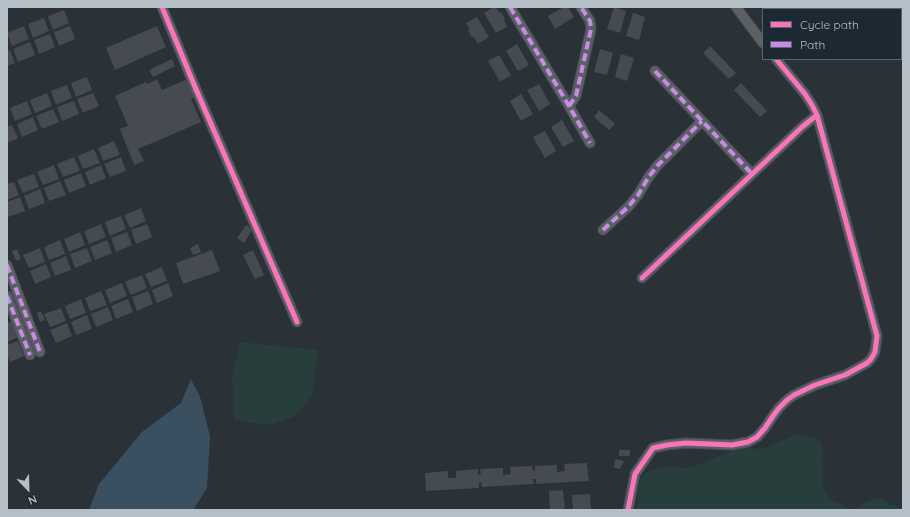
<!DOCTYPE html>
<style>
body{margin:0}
#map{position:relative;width:910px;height:517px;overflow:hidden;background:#2b3237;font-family:Quicksand,sans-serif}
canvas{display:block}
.frame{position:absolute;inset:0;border:8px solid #b4bfc8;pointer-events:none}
.legend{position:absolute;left:762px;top:8px;width:140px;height:52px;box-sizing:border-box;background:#1d2932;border:1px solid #59656e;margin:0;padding:5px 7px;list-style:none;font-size:12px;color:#b4bfc8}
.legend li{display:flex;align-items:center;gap:8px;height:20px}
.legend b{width:20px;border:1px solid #59656e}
.north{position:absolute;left:8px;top:469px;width:40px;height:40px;-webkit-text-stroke:3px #1d2932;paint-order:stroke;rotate:157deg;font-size:11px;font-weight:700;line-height:16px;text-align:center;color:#b4bfc8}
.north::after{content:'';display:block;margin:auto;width:14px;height:18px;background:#b4bfc8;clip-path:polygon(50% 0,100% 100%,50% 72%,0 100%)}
</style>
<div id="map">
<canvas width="910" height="517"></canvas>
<div class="frame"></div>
<ul class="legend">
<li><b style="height:5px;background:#fb73b8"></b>Cycle path</li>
<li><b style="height:5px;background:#ca8be6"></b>Path</li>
</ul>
<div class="north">N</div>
</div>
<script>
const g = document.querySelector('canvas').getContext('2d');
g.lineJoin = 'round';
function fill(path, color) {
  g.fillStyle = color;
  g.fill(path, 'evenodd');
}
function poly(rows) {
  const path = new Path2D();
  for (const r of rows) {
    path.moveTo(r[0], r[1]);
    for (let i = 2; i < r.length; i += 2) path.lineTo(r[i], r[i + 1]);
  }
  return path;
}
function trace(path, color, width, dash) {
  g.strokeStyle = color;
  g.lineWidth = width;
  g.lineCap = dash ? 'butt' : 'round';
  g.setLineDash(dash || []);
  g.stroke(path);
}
const green = poly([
 [240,342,318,350,312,396,295,416,271,425,234,420,232,376],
 [797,434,817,438,821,443,823,449,822,460,823,485,828,497,833,501,839,503,845,507,852,510,858,507,864,503,875,498,883,499,903,510,637,510,639,485,641,479,646,473,659,468,673,466,681,468,691,467,744,447,759,449,765,448]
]);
const water = poly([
 [191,379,200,397,210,436,207,488,193,510,89,510,99,484,142,432,181,403]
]);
const building = poly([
 [494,7,496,7,499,13,501,12,505,19,504,20,507,27,496,33,484,13],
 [564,7,568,7,574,17,555,29,548,16],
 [614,7,626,11,620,33,607,29],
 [64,10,69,23,53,30,48,16],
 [633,13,645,17,639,40,626,36],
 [477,17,489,37,478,44,474,37,472,38,468,30,470,29,466,23],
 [44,18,49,31,33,38,28,24],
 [24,26,29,39,12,46,7,33],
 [70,26,75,39,59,46,54,32],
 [157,26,166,47,115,70,106,48],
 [50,34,55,47,39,54,34,40],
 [30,42,35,55,18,62,13,49],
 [517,44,529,65,518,71,506,51],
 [710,46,736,73,729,79,703,53],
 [600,49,613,53,607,75,594,72],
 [10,50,15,63,7,66,7,51],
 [621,54,634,58,627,81,615,77],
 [499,55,511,75,500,82,488,61],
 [172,59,175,66,153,77,149,70],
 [87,77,92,90,76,97,71,83],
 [190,78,198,96,191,99,201,122,138,149,144,161,134,165,120,129,128,126,115,96,146,82,147,84,157,79,162,90],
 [741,83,767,111,760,117,734,90],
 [539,84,550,104,539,111,527,90],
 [67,85,72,98,56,105,51,91],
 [47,93,52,106,35,113,30,100],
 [93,93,99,106,83,113,77,99],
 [521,94,533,114,521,121,510,101],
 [27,101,32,114,15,121,10,108],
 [74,101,79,114,62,121,57,107],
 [53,109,59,122,42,129,36,116],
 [599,110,615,124,609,130,594,117],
 [33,117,38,130,22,137,17,124],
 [562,120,574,141,563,147,551,127],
 [12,125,18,138,7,143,7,127],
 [545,131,556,151,545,158,533,137],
 [114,141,120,155,103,161,98,148],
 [94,149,100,163,83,169,78,156],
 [74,157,80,171,63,177,57,164],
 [121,157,126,171,110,177,104,164],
 [54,165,59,179,43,185,37,172],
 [101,165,106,178,90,185,85,172],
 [81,173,86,186,69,193,64,180],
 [34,174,39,187,23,193,17,180],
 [60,181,66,195,49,201,44,188],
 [14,182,19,195,7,200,7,184],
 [40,189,45,203,29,209,24,196],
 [20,197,25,211,8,217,7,214,7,202],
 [141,208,146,221,130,228,124,215],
 [121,216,126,229,110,236,105,222],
 [101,224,106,237,89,244,84,231],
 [147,224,152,237,136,244,131,230],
 [246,225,253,229,244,243,237,238],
 [80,232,85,245,69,252,64,239],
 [127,232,132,245,116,252,111,238],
 [60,240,65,254,49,260,44,247],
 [107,240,112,253,95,260,90,247],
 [198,244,201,252,193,255,190,248],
 [40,248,45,262,29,268,23,255],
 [87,248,92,261,75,268,70,254],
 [17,249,21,259,16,261,12,251],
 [212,250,220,271,183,284,176,263],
 [253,250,264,275,255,279,243,255],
 [66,256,71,270,55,276,50,263],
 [46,264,51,277,35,284,30,271],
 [162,267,167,281,151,287,145,274],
 [142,275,147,288,131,295,125,282],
 [122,283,127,296,110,303,105,290],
 [168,283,173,296,157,303,152,290],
 [101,291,107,305,90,311,85,298],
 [148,291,153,304,137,311,132,297],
 [81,299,86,313,70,319,65,306],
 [128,299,133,312,116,319,111,306],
 [108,307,113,320,96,327,91,314],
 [61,308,66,321,50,327,44,314],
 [41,311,45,320,40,322,37,313],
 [87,315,92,329,76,335,71,322],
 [13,321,19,337,7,342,7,323],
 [67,323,72,336,56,343,50,330],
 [18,341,24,356,10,362,7,355,7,345],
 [619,450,630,450,630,456,619,456],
 [615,459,624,461,620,469,614,468],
 [587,463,589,481,536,484,536,479,533,479,534,484,482,487,481,482,479,482,479,488,426,491,425,473,448,471,448,478,456,478,456,471,478,469,478,475,481,474,480,469,503,468,503,475,511,474,510,467,532,466,533,471,535,471,535,466,557,465,557,472,565,471,564,464],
 [563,490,565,510,550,510,549,491],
 [590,494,591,510,573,510,572,495]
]);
const street = poly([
 [162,7,195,87,297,322],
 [510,7,569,106,590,143],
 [736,7,763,43],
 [655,71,752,174],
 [569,106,576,96,591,29,590,21,581,7],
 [603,230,628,207,638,195,648,178,657,166,702,121],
 [7,265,40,352],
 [642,278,802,127,817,115],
 [7,296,30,355],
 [628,510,635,474,653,448,667,445,686,443,732,445,748,442,757,437,765,428,773,416,779,408,787,400,794,395,815,385,845,375,867,363,871,359,875,352,877,336,817,115,812,105,805,94,776,59]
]);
const quiet = poly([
 [510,7,569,106,590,143],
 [655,71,752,174],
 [569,106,576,96,591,29,590,21,581,7],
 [603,230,628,207,638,195,648,178,657,166,702,121],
 [7,265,40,352],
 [7,296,30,355]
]);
const cycleway = poly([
 [162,7,195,87,297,322],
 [642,278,802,127,817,115],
 [628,510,635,474,653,448,667,445,686,443,732,445,748,442,757,437,765,428,773,416,779,408,787,400,794,395,815,385,845,375,867,363,871,359,875,352,877,336,817,115,812,105,805,94,776,59]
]);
fill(green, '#283e3d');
fill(water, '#3a5061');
fill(building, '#454b50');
trace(street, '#484e52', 11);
trace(street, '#5a6065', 9);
trace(quiet, '#ca8be6', 4, [8, 4]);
trace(cycleway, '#fb73b8', 5);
</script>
